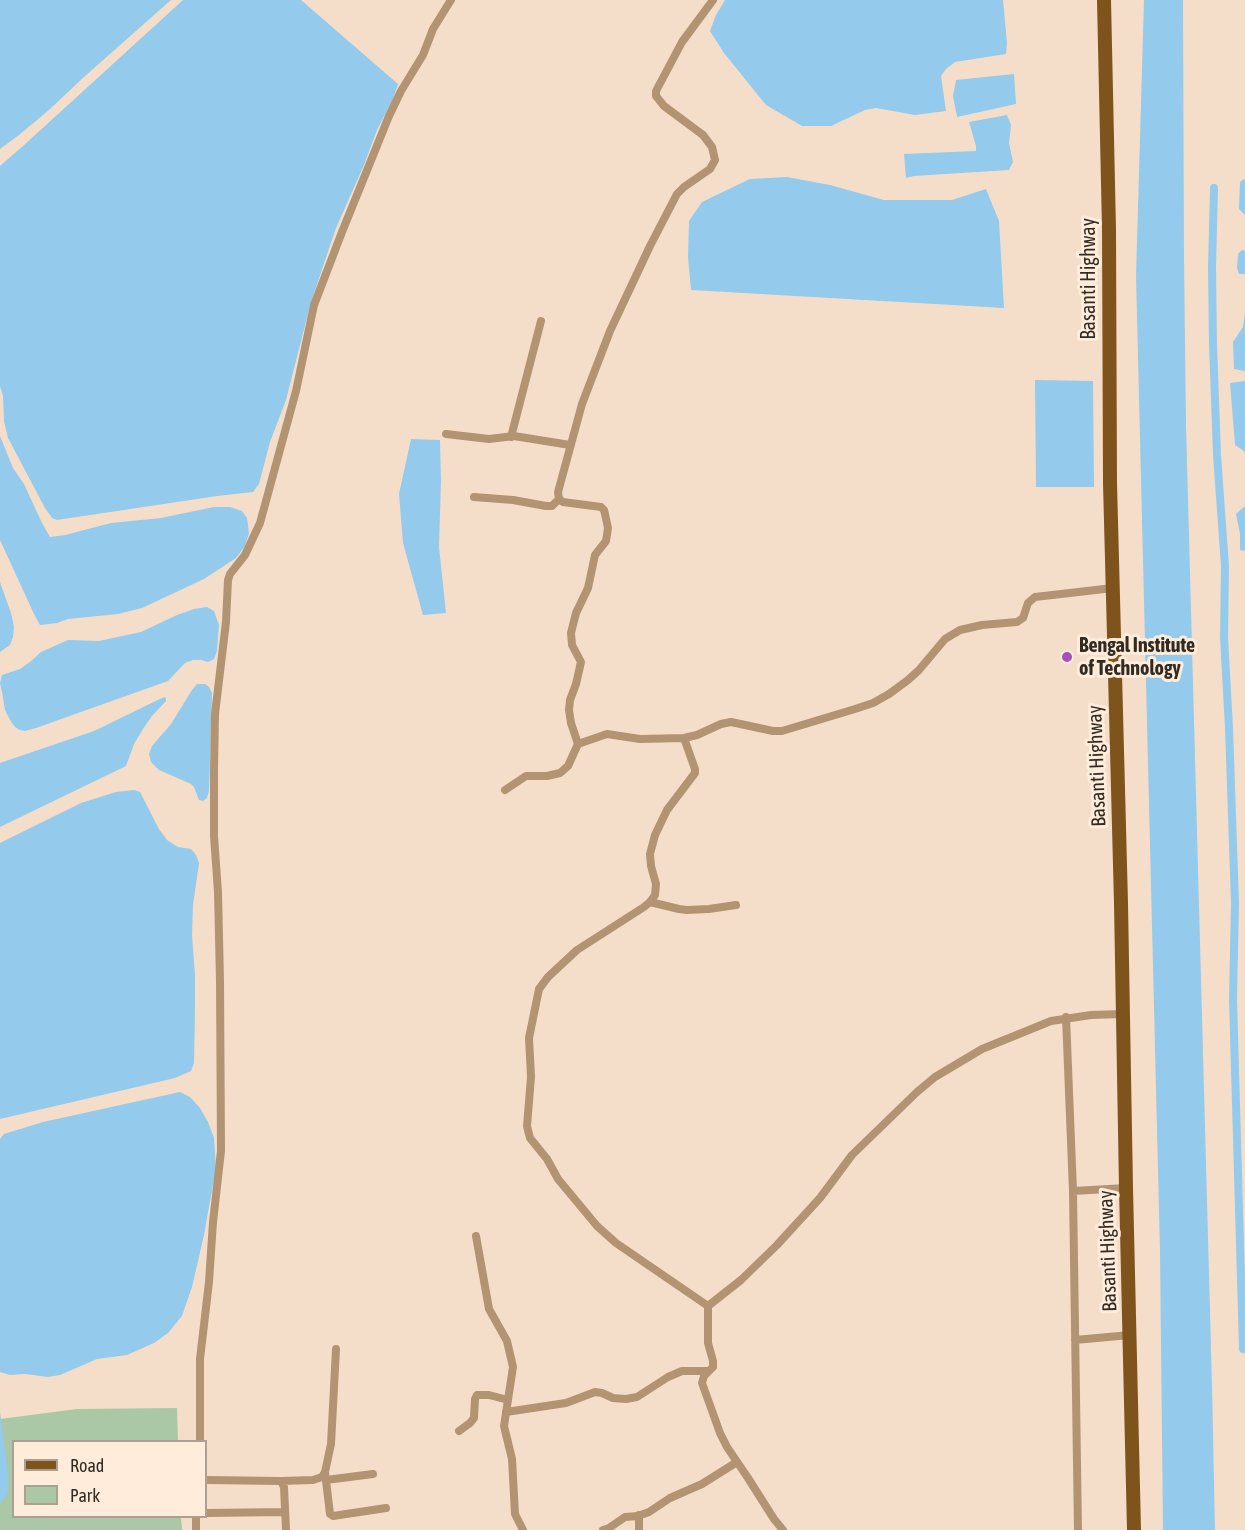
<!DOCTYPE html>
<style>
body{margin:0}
#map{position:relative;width:1245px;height:1530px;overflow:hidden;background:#f5dec9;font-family:"Asap Condensed",sans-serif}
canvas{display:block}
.legend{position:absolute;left:12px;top:1440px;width:195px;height:78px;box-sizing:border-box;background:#ffecdb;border:2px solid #ad9f91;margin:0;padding:8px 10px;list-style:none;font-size:18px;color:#332b22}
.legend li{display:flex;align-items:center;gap:12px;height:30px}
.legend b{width:30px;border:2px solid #ad9f91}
</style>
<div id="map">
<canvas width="1245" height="1530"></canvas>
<ul class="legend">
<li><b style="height:8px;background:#7f541c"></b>Road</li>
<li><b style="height:16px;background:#aac8a6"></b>Park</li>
</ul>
</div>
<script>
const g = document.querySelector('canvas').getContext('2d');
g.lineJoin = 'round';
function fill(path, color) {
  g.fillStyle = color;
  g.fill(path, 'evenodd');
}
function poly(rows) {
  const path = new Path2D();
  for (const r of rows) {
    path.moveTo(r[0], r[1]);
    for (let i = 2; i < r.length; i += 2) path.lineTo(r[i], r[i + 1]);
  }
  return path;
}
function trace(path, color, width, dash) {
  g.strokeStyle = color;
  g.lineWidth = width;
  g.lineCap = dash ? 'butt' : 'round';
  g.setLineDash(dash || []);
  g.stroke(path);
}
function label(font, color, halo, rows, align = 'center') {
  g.font = font + ' "Asap Condensed",sans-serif';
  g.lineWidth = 6;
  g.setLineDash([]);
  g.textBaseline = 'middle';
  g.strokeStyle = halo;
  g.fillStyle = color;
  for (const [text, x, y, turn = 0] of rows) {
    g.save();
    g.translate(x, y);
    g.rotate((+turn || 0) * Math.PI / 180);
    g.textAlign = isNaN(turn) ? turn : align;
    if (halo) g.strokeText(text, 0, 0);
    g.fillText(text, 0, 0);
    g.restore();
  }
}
const green = poly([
 [177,1408,178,1441,14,1442,14,1516,181,1517,182,1530,0,1530,0,1419,77,1409]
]);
const water = poly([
 [0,0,171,0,84,77,49,110,19,135,0,149],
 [183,0,301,0,398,84,393,99,377,130,364,165,336,228,311,302,286,400,270,442,259,484,253,492,217,496,57,520,52,518,45,508,8,438,4,421,3,396,0,386,0,166,23,146],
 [725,0,1003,0,1007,43,1006,54,955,62,946,69,941,76,946,111,915,115,876,108,865,110,831,126,802,126,766,105,724,53,710,31,716,15],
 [1144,0,1183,0,1184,259,1186,425,1212,1385,1215,1530,1163,1530,1160,1251,1136,276],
 [1014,74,1016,104,957,117,953,96,956,80],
 [1007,115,1011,125,1009,143,1013,162,1009,170,914,176,906,178,904,154,976,151,976,146,969,122],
 [787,177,830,185,884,200,952,200,986,189,999,221,1004,308,691,290,688,257,689,221,702,202,750,179],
 [1244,179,1245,180,1245,215,1239,209,1240,182],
 [1242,250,1245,251,1245,274,1239,274,1237,268,1238,254],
 [1245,313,1245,371,1234,369,1233,342,1243,327],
 [1035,380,1093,381,1094,487,1036,487],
 [1245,381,1245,455,1244,451,1235,445,1230,383],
 [0,436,13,468,24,484,42,523,50,537,65,535,111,523,161,518,214,507,230,507,242,511,247,518,249,533,245,546,236,558,204,579,142,608,118,614,68,619,57,623,40,625,34,614,0,540],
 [411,439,440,440,441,481,439,547,446,613,423,615,403,543,399,494],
 [1245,506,1245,551,1240,550,1240,534,1236,514],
 [0,582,11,613,14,627,13,637,10,645,0,652],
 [207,607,214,611,219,625,217,651,214,659,208,662,201,660,193,660,185,663,168,681,36,728,25,731,20,730,15,727,10,720,5,710,2,692,0,683,2,675,20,669,30,662,41,652,68,640,99,641,141,632,177,615,194,609],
 [197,684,205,684,209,687,212,693,209,791,207,798,203,801,199,800,194,787,191,784,159,770,151,762,149,754,152,746,171,724,192,690],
 [164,697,166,698,166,701,152,716,143,729,134,744,126,766,0,827,0,763,94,731],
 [134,790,140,792,159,829,167,840,178,847,191,849,196,855,199,863,193,905,192,935,195,975,195,1012,194,1063,191,1071,175,1078,0,1119,0,843,81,803,116,792],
 [180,1092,190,1097,200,1108,208,1122,214,1138,216,1168,204,1235,192,1287,182,1316,168,1333,154,1343,127,1355,97,1359,60,1375,48,1377,25,1374,10,1375,0,1372,0,1139,4,1134,43,1122],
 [0,1412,8,1472,8,1493,0,1504]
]);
const canal = poly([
 [1214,188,1212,268,1213,344,1217,455,1225,566,1224,637,1229,728,1235,903,1233,999,1243,1349]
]);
const street = poly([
 [446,434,489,439,514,436,570,445],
 [511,437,541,321],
 [474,497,513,500,546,506,552,506,559,499],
 [684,738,695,769,695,773,667,810,655,835,650,854,651,866,656,884,655,895,650,902,644,907,577,950,548,977,539,989,529,1038,531,1077,527,1126,530,1138,547,1159,558,1179,597,1226,616,1243,708,1306],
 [578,744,571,723,569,710,570,700,576,684,581,662,572,645,571,633,576,613,588,588,595,555,606,541,608,528,605,514,604,510,601,507,563,502,559,499,558,492,582,404,610,331,650,246,677,194,684,187,710,169,715,160,712,147,703,135,664,106,656,96,656,91,682,42,713,0],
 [505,790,526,776,547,776,560,773,568,766,578,744,607,734,640,739,684,738,697,735,721,724,731,722,773,731,782,731,855,709,873,703,889,694,908,680,919,670,945,639,960,630,982,625,1017,622,1023,618,1028,603,1035,597,1113,588],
 [650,902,679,909,687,910,709,909,736,905],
 [1066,1017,1073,1191,1078,1530],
 [1073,1191,1126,1188],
 [476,1236,489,1309,507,1341,513,1367,504,1426,512,1459,515,1514,523,1530],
 [1075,1340,1130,1335],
 [506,1412,566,1403,595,1392,602,1393,613,1398,626,1399,637,1397,668,1377,682,1371,707,1371],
 [459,1431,470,1423,474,1418,475,1399,477,1395,489,1395,508,1400],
 [200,1442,200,1359,209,1282,213,1222,221,1151,220,981,218,892,214,836,214,771,215,714,226,622,228,580,230,574,245,555,260,523,296,391,314,305,342,232,389,116,401,91,423,55,433,29,451,0],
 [325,1472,330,1514,333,1516,386,1508],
 [206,1480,281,1481,284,1487,286,1530],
 [326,1480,373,1474],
 [281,1481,313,1480,322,1477,325,1472,331,1444,336,1349],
 [206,1513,285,1512],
 [196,1516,196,1530],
 [603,1530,609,1528,625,1517,638,1516,649,1512,670,1498,702,1484,737,1462],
 [639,1530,639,1515],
 [783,1530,774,1519,748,1478,727,1447,720,1433,702,1383,704,1376,713,1367,713,1361,708,1343,708,1306,741,1280,777,1245,820,1198,852,1155,917,1092,935,1077,982,1049,1051,1021,1091,1015,1123,1014]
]);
const primary = poly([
 [1104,0,1109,229,1110,483,1121,903,1126,1188,1134,1530]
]);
const markers = [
 [1067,657,6,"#a74fbc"]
];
const streetNames = [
 ["Basanti Highway",1089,279,-90],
 ["Basanti Highway",1097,766,-92],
 ["Basanti Highway",1108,1251,-92]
];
const poiNames = [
 ["Bengal Institute",1079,646],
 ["of Technology",1079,669]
];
fill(green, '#aac8a6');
fill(water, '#94caeb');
trace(canal, '#94caeb', 8);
trace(street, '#b39472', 8);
trace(primary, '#7f541c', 14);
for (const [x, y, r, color] of markers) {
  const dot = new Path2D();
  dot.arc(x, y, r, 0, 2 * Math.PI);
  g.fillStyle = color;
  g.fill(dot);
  trace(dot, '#ffecdb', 2);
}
label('20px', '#332b22', '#ffecdb', streetNames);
label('bold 20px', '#332b22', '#ffecdb', poiNames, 'left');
</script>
